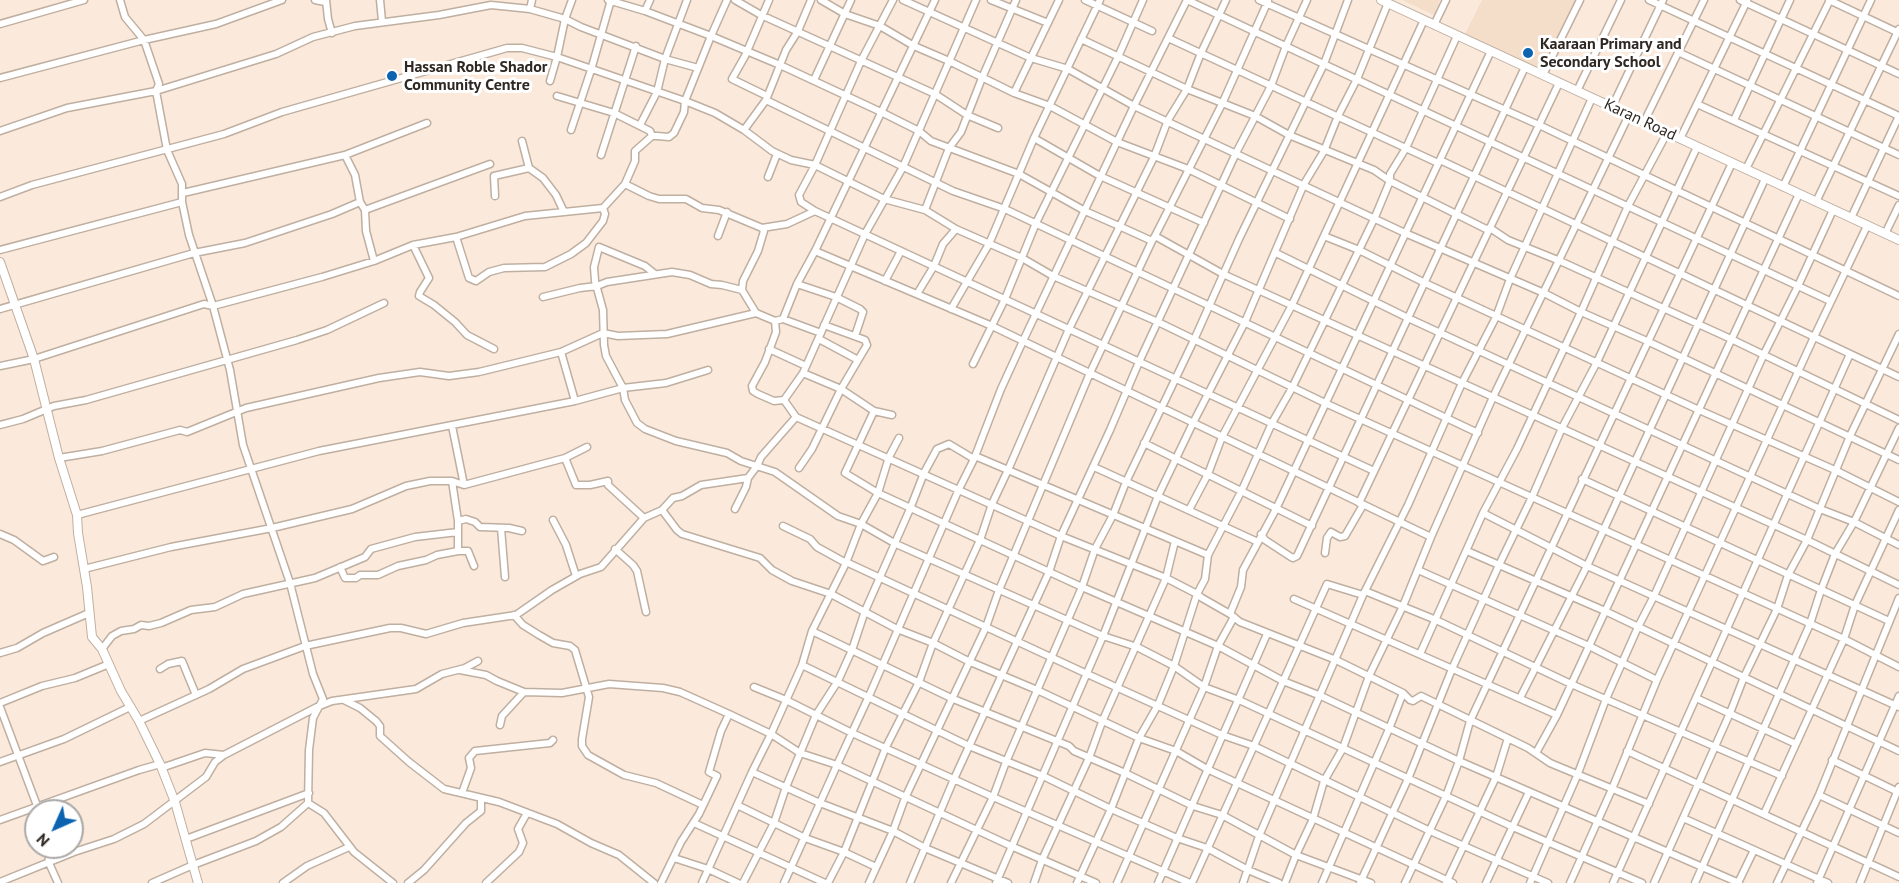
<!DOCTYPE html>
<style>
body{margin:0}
#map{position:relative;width:1899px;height:883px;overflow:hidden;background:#fbeadb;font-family:"PT Sans",sans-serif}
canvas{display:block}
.north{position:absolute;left:24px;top:799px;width:60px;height:60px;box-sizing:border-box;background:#fff;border:2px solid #aba9a7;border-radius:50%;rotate:225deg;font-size:16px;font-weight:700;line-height:24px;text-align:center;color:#2e2722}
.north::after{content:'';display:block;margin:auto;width:21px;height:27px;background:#0c64b1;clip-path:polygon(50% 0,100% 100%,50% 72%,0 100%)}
</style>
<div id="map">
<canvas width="1899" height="883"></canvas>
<div class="north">N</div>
</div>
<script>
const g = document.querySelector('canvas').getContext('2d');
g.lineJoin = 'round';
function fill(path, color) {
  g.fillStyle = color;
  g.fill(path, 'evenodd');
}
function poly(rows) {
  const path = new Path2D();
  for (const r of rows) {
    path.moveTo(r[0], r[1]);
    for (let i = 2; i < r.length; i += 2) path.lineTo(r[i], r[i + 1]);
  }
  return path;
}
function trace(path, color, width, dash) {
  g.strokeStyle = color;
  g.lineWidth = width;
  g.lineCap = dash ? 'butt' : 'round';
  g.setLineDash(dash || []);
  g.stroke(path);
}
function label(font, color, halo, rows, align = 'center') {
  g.font = font + ' "PT Sans",sans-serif';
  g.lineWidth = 6;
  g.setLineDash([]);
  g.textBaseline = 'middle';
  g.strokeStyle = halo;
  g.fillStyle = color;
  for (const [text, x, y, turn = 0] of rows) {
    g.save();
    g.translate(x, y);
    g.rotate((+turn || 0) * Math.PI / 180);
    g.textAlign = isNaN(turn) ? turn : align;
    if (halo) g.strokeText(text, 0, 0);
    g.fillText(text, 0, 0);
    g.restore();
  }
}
const built = poly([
 [1402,0,1440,0,1434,15],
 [1482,0,1577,0,1544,72,1465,34]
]);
const minor = poly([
 [120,0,125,17,144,40,159,84,156,91,167,150,182,184,182,202,189,235,213,306,230,370,243,445,290,583,313,674,323,699,313,718,309,750,308,803,324,813,354,852,393,883],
 [315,0,325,2],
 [326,0,328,19,332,33],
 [380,0,382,21],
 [608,0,645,11,711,36,685,101,715,113,744,130,772,151,791,160,815,165,799,195,801,202,815,211,1374,471],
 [727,0,711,36,780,65,881,112,919,131,931,141,1019,174,1085,211,1119,226,1152,241,1155,236,1223,274,1807,540,1899,585],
 [735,0,761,15,935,94,967,115,998,128],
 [821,0,845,14,880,26,914,46,949,61,1014,93,1050,106,1117,142,1188,169,1290,219],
 [893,0,861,61,815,165,884,199,925,210,956,229,1022,258,1053,276,1158,322,1325,403,1844,639,1899,667],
 [903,0,1031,58,1068,69,1134,106,1405,233,1544,293,1581,312,1647,341,1899,460],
 [991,0,1048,23],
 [1085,0,1152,31],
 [1187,0,1830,301],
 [1259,0,1539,125,1899,296],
 [1649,0,1899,116,1851,218],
 [1740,0,1899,74],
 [1829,0,1899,33],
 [530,9,532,0],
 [645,11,650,0],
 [0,24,84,0],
 [1434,25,1446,0],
 [1168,38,1438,163],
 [1081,39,1187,89,1255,116,1289,135,1374,170,1390,181,1486,229,1490,228,1508,240,1560,261,1731,339,1899,420],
 [1678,52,1899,155],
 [1543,75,1580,0],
 [0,78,144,40,216,24,282,0],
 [814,80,851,0],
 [550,81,557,57,565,19,581,27,665,59,698,68],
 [1577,91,1621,0],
 [1014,93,1059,0],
 [767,96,732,79,745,56,769,0],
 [766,100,953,191,1005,209,1478,433],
 [1697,104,1899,196],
 [1612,107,1663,0],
 [1734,120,1790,0],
 [1644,122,1704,0],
 [640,125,657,92,665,59,687,0],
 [571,130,591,70,611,0],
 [744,130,766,100,786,50,798,31,811,0],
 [0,131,67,108,156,91,276,54,313,37,355,26,439,15,491,5,530,9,565,19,572,0],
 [1034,138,1100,176,1204,223],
 [1680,139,1747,1],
 [522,141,529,168,543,178,556,195,564,212],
 [345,155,355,175,360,202,365,210,366,231,374,261],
 [601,155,636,46],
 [1440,160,1899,377],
 [1746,169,1830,0],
 [768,177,777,154],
 [625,184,649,196,659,199,686,199,702,208,719,210,762,228,764,231,758,251,743,281,742,290],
 [1783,187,1871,0],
 [183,193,345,155,427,123],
 [495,196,494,176,529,168],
 [0,197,32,185,224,134,282,112,507,48,522,48,557,57,685,101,684,112,674,133,669,137,657,136,652,136,650,131,614,113,557,96],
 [1816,202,1899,29],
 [365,210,490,164],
 [925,210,949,148,961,132,982,78,1016,0],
 [762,228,787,224,815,211],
 [1885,234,1899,205],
 [718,236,727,212],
 [1155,236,1222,104,1268,1],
 [1324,236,1359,250,1425,283,1699,410,1835,470,1899,502],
 [456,237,469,278,476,281,489,272,504,268,545,267,571,254,586,243,603,221,605,214,603,208],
 [413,245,429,278,420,292,419,296,434,305,455,322,467,335,494,349],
 [0,250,182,202],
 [815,251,992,326,1431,537],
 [1276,253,1408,318,1820,509,1854,522,1899,545],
 [655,274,645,266,599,247,594,267,595,281,603,310,604,345,606,356,623,388,625,400,637,423,645,429,676,441,727,453,741,461,775,472,838,516,861,524,896,544,1103,636,1137,647,1174,666,1204,687,1239,700,1513,827,1642,883],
 [885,281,901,251],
 [797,284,836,297,860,309,863,312,855,336],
 [917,294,934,266,943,244,956,229],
 [543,297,580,288,597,286,607,282,672,272,690,275,711,284,722,285,742,290,756,313,775,321,783,319,821,333],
 [0,309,194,253,245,243,332,214,360,202],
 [951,309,989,244,1034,138,1100,0],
 [783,319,797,284,815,251,935,0],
 [775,321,776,332,765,362,752,386,753,391,758,394,774,401,784,400,803,373,865,234,903,167,976,0],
 [819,339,858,360],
 [769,349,806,366],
 [561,352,575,401],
 [973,364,1005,299,1036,223,1118,57,1143,0],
 [0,366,34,359,204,304,213,306,322,277,374,261,413,245,456,237,525,216,603,208,625,184,635,161,635,151,652,136],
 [803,373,841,389,874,411,892,415],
 [784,400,796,417,1061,536,1166,578,1197,594,1202,598,1230,614,1240,622,1336,660,1403,693,1410,700,1413,701,1421,696,1528,748,1550,763,1649,804],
 [874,411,845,473,878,493,1082,587,1218,646,1283,681,1321,696,1459,761,1739,883],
 [0,425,23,419,54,406,86,400,297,340,327,330,384,303],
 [452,426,464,485],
 [1144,443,1312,526],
 [975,456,1208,555],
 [59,458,102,451,180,430,187,432,246,408,379,378,420,372,449,376,479,372,561,352,603,333,618,336,667,334,756,313],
 [565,458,576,485,590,485,608,481,608,485,644,518],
 [1094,467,1258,542],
 [799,468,812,449,841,389,867,345,865,340,824,325],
 [1582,479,1889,621],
 [452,481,458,521,466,519,475,522,480,527,509,528,522,531],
 [1359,503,1559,83],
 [735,509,746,487,748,478,757,466,761,457,796,417],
 [662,510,677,530,682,534,760,558,772,570,792,581,831,594,897,629,933,643,968,661,1037,690,1139,738,1176,751,1207,769,1453,883],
 [1189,510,1208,474,1222,437,1292,305,1424,20],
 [1483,513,1587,566,1899,707],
 [77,515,319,451,575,401,623,388,666,383,708,370],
 [458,519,458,551,468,551,474,566],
 [553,520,566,545,576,576],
 [783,526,810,539,817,547,846,563],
 [501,528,505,577],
 [0,534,14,540,43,561,54,557],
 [1261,534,1265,540,1291,557,1293,558,1297,556,1525,67],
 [615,549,633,565,637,571,646,612],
 [1467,551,1605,611,1899,751],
 [1325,553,1327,538,1331,532,1340,537,1345,536,1363,505],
 [846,562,1085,673,1222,735,1254,746,1430,831,1548,883],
 [340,567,345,578,356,578,360,575,378,575,398,566,426,560,437,555,458,551],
 [84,569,171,547,272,528,352,509,406,486,430,481,452,481,464,485,565,458,587,447],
 [1418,570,1589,646,1657,680],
 [1365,591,1436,620,1571,684,1782,776],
 [1294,599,1557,715],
 [1230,614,1241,587,1243,570,1276,509,1491,51],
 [514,615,523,625,539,635,553,643,570,646,575,650,589,697,582,739,582,746,588,755,624,775,656,783,703,805],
 [812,631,951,698,1069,746,1074,751,1125,773,1193,806,1222,815,1296,855,1371,883],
 [102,649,112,636,121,631,134,629,141,625,149,626,161,623,191,610,215,607,243,594,315,578,365,557,371,549,415,537,458,532],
 [0,653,17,648,43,633,89,613],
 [1420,654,1483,513,1517,449,1581,312,1628,206,1667,133],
 [802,665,969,746,1043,776,1111,809,1177,838,1207,848,1248,870,1279,883],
 [160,669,168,664,182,661,196,695],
 [460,670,486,675,497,681,524,692],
 [754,687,786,700,852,733,993,797,1190,883],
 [1520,698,1587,566,1765,179],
 [1696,698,1796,744],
 [344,700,360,708,376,721,380,726,380,736,409,762,444,789,499,802,557,824,591,843,619,855,654,883],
 [0,703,42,686,75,678,109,664],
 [0,707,39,811],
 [139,721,209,689,243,669,305,646,390,628,401,628,426,634,463,623,516,615,552,590,580,574,601,567,644,518,662,510,673,498,682,496,701,485,748,478],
 [500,725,502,716,524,692,562,693,609,684,663,688,680,692,729,714,771,734,800,753,837,765,1011,846,1096,883],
 [1627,751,1899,877],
 [1536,753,1557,715,1799,194],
 [1832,760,1898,792],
 [0,762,64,739,130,707],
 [752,772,820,803,893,831,925,848,1008,883],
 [462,793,471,768,469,758,475,751,550,743,553,740],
 [1819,795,1899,833],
 [737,805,805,838,844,852,876,867],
 [1764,814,1844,639,1855,605,1899,510],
 [1683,818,1828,883],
 [0,820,139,770,160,764,164,767,205,753,224,755],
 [694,823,825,883],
 [186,839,309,793],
 [48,847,49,863,58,883],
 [674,858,708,869,738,883],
 [0,882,74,852,114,839,144,824,206,777,215,762,224,755,317,707,332,701,416,689,442,674,465,668,478,661],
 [152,883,193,865,256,841,281,827,308,803],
 [283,883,307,866,349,847],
 [408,883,424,870,466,823,481,811,481,798],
 [486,883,519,852,523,843,518,829,527,813],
 [661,883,681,842,699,814,717,776,709,772,721,731,729,714],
 [702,883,752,772,771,734,802,665,812,631,846,563,861,524,878,493,889,457,899,438],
 [743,883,774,823,786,787,816,715,838,681,852,650,865,611,910,509,924,473,937,449,949,444,974,459],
 [784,883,837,765,869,696,959,489,974,459,1001,389,1023,341,1134,106,1187,0],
 [828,883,844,852,886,747,919,682,933,643,980,540,992,504,1008,470,1069,329,1154,157,1168,120,1187,89,1201,53,1226,0],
 [869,883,893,831,905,798,986,627,999,590,1090,373,1152,241],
 [910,883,954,779,1049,572,1061,536,1110,430,1139,362,1236,153,1271,86,1286,46,1307,0],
 [951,883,993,797,1006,762,1082,587,1095,549,1113,515,1126,482,1194,340,1239,239,1324,64,1348,0],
 [996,883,1103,636,1158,496,1193,423,1245,322,1304,184,1324,151,1338,116,1357,79,1388,3],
 [1034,883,1042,860,1089,758,1102,722,1166,578,1175,541],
 [1077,883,1111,809,1139,738,1158,705,1174,666,1197,594,1205,579,1208,555,1242,490,1272,423,1292,388,1375,217,1390,181,1390,174,1406,148,1457,36],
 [1117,883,1204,687,1218,646,1234,617],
 [1158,883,1267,634],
 [1192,883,1327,584,1363,595],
 [1243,883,1259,836,1363,595,1408,505,1462,383,1496,317,1510,279,1592,98],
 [1285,883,1296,855,1313,819,1324,781,1343,748,1369,676,1403,606,1431,537,1493,397,1629,115],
 [1322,883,1389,729,1403,693],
 [1360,883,1408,779,1452,669,1499,565,1532,497,1562,428,1597,362,1697,147],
 [1405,883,1446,796,1459,761,1470,721,1732,163],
 [1446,883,1496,777,1508,738],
 [1486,883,1529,792],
 [1530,883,1577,776,1606,699,1638,627,1654,596,1764,354,1798,286,1833,210],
 [1570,883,1612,789,1657,680,1814,337,1867,226],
 [1613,883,1850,354],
 [1654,883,1730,713,1744,677,1777,609,1788,575,1807,540,1850,436,1899,334],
 [1695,883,1810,624,1821,590,1835,554,1854,522,1899,428],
 [1738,883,1754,850],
 [1777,883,1819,795,1899,598],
 [1817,883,1899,696],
 [1860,883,1899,787]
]);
const tertiary = poly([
 [1381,0,1899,240],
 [0,262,34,359,59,458,77,515,78,533,87,587,92,637,102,649,121,691,139,721,160,764,175,802,198,883]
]);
const markers = [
 [1528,53,6,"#0c64b1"],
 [392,76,6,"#0c64b1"]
];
const poiNames = [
 ["Kaaraan Primary and",1540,44],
 ["Secondary School",1540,62],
 ["Hassan Roble Shador",404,67],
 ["Community Centre",404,85]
];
const streetNames = [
 ["Karan Road",1640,120,25]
];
fill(built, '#f4ddc9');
trace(minor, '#bfafa1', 9);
trace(tertiary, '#bfafa1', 10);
trace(minor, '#fff', 6);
trace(tertiary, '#fff', 8);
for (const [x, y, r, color] of markers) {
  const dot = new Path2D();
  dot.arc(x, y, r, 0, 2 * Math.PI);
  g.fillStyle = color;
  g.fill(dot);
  trace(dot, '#fff', 2);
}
label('bold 16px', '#2e2722', '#fff', poiNames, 'left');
label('16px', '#2e2722', '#fff', streetNames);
</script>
